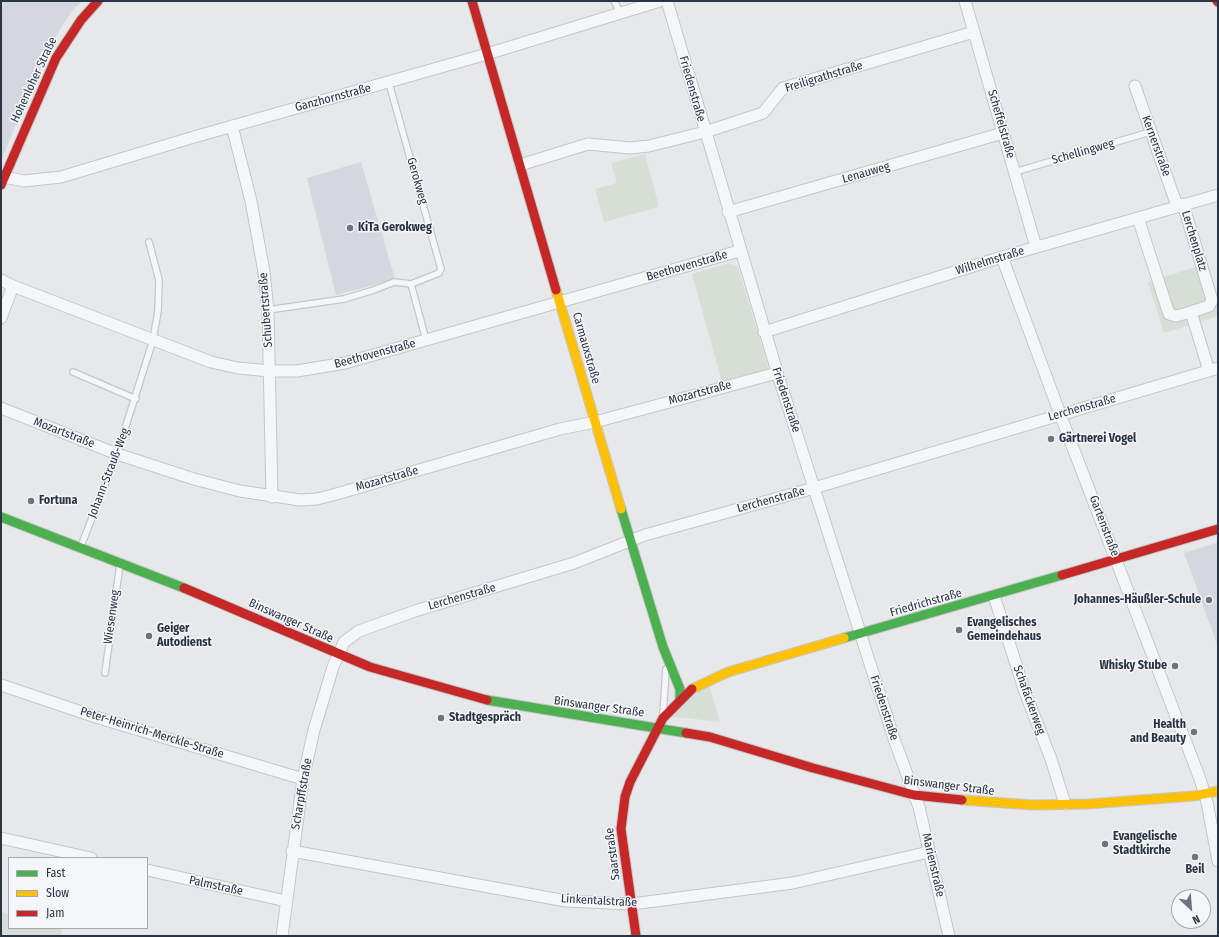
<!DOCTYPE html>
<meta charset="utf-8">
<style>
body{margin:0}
#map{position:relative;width:1219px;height:937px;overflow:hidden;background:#e6e8ea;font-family:"Fira Sans Condensed",sans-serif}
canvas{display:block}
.frame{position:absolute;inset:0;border:2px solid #2b3445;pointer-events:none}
.legend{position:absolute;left:8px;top:857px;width:140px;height:72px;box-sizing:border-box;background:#f4f6f9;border:1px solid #a4a8b1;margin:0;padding:5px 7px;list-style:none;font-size:12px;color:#2b3445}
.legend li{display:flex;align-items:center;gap:8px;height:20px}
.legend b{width:20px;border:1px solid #a4a8b1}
.north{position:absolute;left:1171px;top:889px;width:40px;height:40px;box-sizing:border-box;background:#f4f6f9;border:1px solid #a4a8b1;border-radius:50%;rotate:154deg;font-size:11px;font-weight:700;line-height:16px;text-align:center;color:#2b3445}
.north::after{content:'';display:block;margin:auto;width:14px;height:18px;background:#6c737f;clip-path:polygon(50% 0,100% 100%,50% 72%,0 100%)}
</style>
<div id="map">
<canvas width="1219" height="937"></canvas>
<div class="frame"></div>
<ul class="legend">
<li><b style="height:5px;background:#4caf50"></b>Fast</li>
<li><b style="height:5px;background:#ffc107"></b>Slow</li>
<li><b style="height:5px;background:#c62828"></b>Jam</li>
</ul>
<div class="north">N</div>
</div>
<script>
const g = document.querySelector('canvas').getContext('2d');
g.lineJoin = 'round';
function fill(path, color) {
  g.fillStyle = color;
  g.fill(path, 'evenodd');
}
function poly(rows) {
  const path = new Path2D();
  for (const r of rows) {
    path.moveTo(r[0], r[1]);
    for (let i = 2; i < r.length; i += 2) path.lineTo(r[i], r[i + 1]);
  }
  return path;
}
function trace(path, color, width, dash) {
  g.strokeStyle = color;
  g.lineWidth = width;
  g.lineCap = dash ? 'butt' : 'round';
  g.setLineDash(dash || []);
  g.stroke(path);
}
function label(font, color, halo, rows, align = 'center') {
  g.font = font + ' "Fira Sans Condensed",sans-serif';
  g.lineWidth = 3;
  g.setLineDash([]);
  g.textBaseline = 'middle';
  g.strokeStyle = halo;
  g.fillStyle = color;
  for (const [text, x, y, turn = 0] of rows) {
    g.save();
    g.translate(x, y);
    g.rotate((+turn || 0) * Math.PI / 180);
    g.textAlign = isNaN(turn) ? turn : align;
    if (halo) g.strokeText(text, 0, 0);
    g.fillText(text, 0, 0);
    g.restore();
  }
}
const built = poly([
 [3,1,82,1,71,12,56,36,27,98,1,161,1,6],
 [361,162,395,279,336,295,307,178],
 [1218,542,1218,647,1184,553]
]);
const green = poly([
 [645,154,659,207,604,222,595,189,617,183,611,163],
 [729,263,738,267,769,370,722,382,692,274],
 [1205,264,1218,304,1218,316,1164,333,1148,282],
 [709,685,720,722,668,716,681,704],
 [1,912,9,915,9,928,58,928,62,929,61,936,1,936]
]);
const lane = poly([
 [614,1,620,12],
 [1015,172,1150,132],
 [411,284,426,340],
 [268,310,344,299,374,290,394,282,411,284,439,273,441,269,389,83],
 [73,372,136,399],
 [81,546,117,454,153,340,158,311,159,280,149,242],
 [105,673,120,564],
 [663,714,666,669]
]);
const street = poly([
 [667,1,778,375,894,739,919,807,949,936],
 [965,1,1036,247],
 [1135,86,1177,206],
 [232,126,251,201,264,272,268,310,272,497],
 [520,165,588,144,630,148,649,146,705,132,763,113,783,88,974,32],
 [4,177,24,181,61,177,194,137,487,54,660,1],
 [728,212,1003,133],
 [1138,218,1169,314,1176,316,1191,312,1209,306,1212,300,1183,204],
 [1002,257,1060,414,1200,779,1207,802,1218,861],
 [1,280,13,286,1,318],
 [13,286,211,362,238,368,270,371,297,371,345,363,739,251],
 [1191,312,1209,371],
 [764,332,1002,257,1218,195],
 [1,408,117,454,194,479,240,491,300,500,317,499,333,495,560,429,595,422,777,373],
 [994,596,1025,692,1051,759,1065,804],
 [1,685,99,718,303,779],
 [1,838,91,858],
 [292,851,566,901,632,904,793,883,929,852],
 [147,870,286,901],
 [282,936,303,779,314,730,333,667,344,642,359,631,415,611,574,563,645,535,814,488,1218,368]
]);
const fast = poly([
 [621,509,663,647,680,689,680,700],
 [1,517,184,588],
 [844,638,1062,575],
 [487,700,686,733]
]);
const slow = poly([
 [556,290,621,509],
 [692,689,728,672,844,638],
 [962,800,1033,805,1088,804,1194,796,1218,791]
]);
const jam = poly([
 [472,1,556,290],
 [1217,1,1218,2],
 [1,185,56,58,81,20,98,1],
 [1062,575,1218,529],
 [184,588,370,667,487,700],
 [686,733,710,737,813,768,914,795,962,800],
 [636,936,621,829,625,797,630,782,663,718,692,689]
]);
const markers = [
 [350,228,4,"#6c737f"],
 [1051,439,4,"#6c737f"],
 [31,501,4,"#6c737f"],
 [1209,600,4,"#6c737f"],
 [959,630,4,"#6c737f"],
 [149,636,4,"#6c737f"],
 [1175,666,4,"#6c737f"],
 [441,718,4,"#6c737f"],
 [1194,732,4,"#6c737f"],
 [1105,844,4,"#6c737f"],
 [1195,857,4,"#6c737f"]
];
const streetNames = [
 ["Freiligrathstraße",824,77,-17],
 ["Hohenloher Straße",34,80,-65],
 ["Friedenstraße",692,89,74],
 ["Ganzhornstraße",333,98,-15],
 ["Scheffelstraße",1001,124,74],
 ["Kernerstraße",1156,146,70],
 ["Schellingweg",1083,152,-16],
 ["Lenauweg",866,173,-16],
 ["Gerokweg",417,181,74],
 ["Lerchenplatz",1194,241,73],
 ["Wilhelmstraße",990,261,-17],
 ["Beethovenstraße",687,266,-16],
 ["Schubertstraße",266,310,-94],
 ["Carmauxstraße",586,348,74],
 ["Beethovenstraße",375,354,-15],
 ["Mozartstraße",700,393,-15],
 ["Friedenstraße",786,400,72],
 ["Lerchenstraße",1082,408,-16],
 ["Mozartstraße",64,433,21],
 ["Johann-Strauß-Weg",109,473,-69],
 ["Mozartstraße",387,479,-16],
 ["Lerchenstraße",771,500,-15],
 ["Gartenstraße",1104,526,69],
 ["Lerchenstraße",462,597,-16],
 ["Friedrichstraße",926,603,-16],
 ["Wiesenweg",112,617,-82],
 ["Binswanger Straße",291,621,24],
 ["Schafäckerweg",1029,700,70],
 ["Binswanger Straße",599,707,8],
 ["Friedenstraße",884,708,72],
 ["Peter-Heinrich-Merckle-Straße",152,733,17],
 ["Binswanger Straße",949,786,7],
 ["Scharpffstraße",302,794,-80],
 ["Saarstraße",613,854,-97],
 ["Marienstraße",933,865,77],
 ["Palmstraße",216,886,12],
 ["Linkentalstraße",599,901,3]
];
const poiNames = [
 ["KiTa Gerokweg",358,228],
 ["Gärtnerei Vogel",1059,439],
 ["Fortuna",39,501],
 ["Johannes-Häußler-Schule",1201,600,"right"],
 ["Evangelisches",967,623],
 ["Gemeindehaus",967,637],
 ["Geiger",157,629],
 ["Autodienst",157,643],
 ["Whisky Stube",1167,666,"right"],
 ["Stadtgespräch",449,718],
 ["Health",1186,725,"right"],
 ["and Beauty",1186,739,"right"],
 ["Evangelische",1113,837],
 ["Stadtkirche",1113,851],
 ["Beil",1195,870,"center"]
];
fill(built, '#d4d7dd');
fill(green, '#d6ded6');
trace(lane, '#c4c6c8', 8);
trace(street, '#c4c6c8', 13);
trace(fast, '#c4c6c8', 11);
trace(slow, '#c4c6c8', 11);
trace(jam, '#c4c6c8', 11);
trace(lane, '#f5f6f7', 5.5);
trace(street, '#f5f6f7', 11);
trace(fast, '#4caf50', 9);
trace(slow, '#ffc107', 9);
trace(jam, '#c62828', 9);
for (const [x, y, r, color] of markers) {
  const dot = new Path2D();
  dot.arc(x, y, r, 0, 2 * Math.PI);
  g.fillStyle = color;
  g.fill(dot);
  trace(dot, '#f4f6f9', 1.5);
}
label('12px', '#2b3445', '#f4f6f9', streetNames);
label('bold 12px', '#2b3445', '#f4f6f9', poiNames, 'left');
</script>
